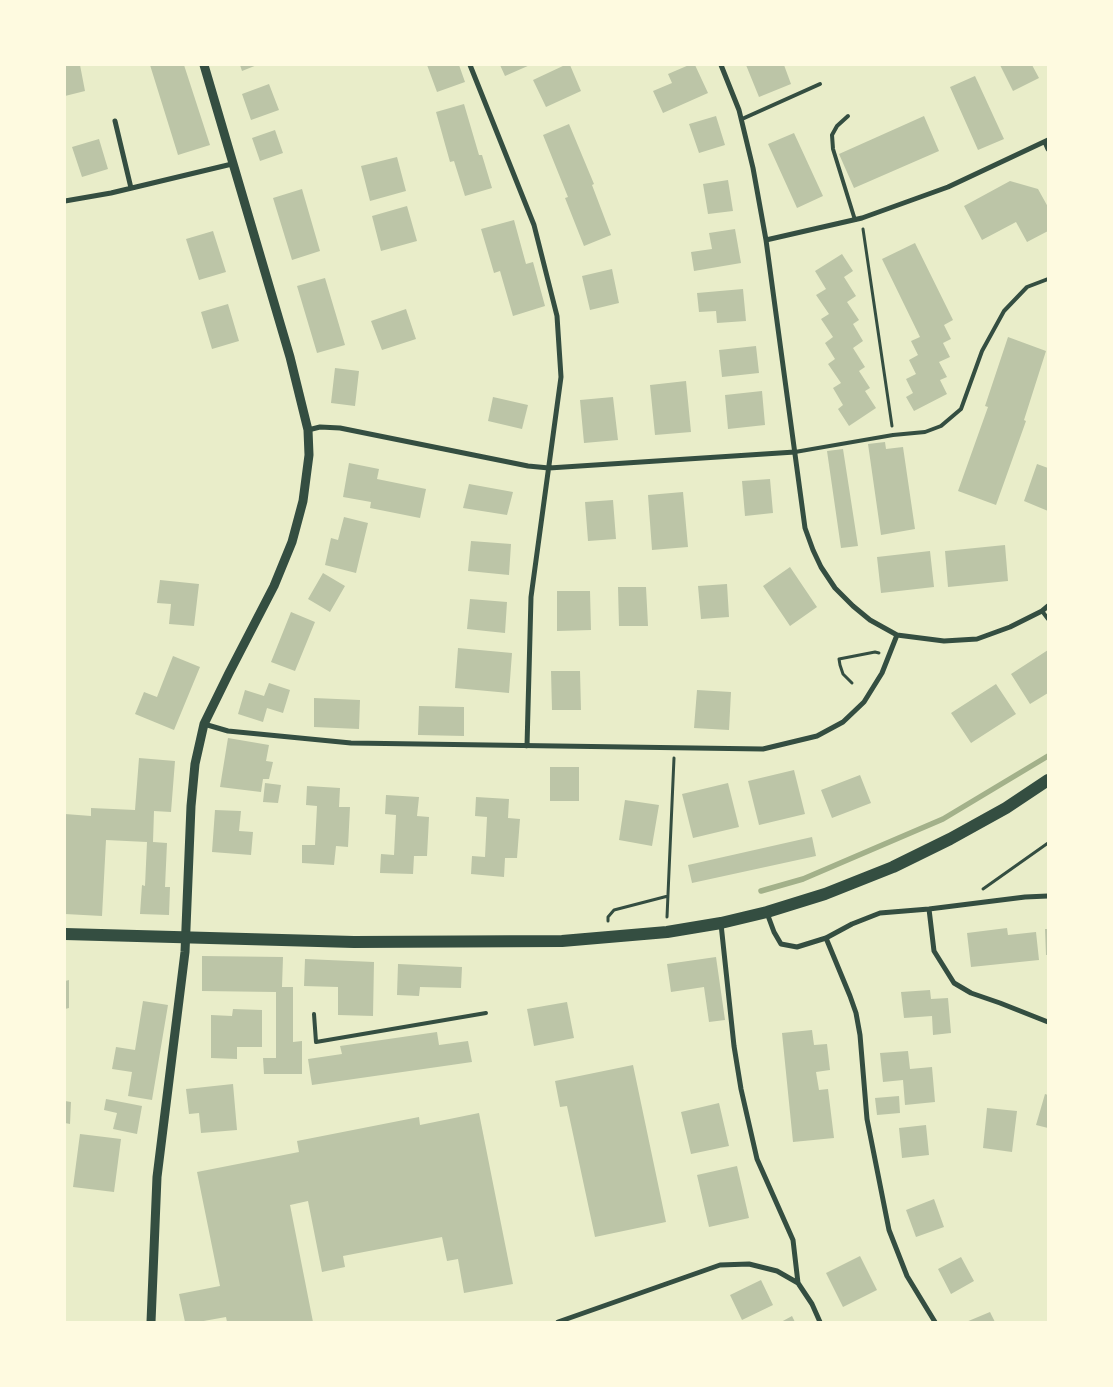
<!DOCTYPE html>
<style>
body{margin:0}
#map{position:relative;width:1113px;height:1387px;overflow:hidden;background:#e9edc9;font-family:Commissioner,sans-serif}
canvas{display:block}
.frame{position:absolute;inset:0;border:66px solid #fefae0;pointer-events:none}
</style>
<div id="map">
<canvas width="1113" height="1387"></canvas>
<div class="frame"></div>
</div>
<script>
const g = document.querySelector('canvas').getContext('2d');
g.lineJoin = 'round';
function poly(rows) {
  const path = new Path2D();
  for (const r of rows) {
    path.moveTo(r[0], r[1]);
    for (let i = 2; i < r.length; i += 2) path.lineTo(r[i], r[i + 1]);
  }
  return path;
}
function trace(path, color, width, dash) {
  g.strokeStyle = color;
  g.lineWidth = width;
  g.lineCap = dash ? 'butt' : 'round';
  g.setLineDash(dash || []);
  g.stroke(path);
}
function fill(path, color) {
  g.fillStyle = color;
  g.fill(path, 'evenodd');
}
const stream = poly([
 [761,891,803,879,943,819,1048,756]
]);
const building = poly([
 [65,65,80,65,85,91,65,96],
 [150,65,184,65,210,145,178,155],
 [240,65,257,65,242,71],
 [427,65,459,65,465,82,437,92],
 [500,65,530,65,505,76],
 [565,65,570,65,581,91,546,107,533,80],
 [689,65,695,65,708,93,663,113,653,91,672,83,668,74],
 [746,65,784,65,791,84,759,97],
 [1000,65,1032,65,1039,78,1013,91],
 [975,76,1004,139,978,150,950,87],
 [269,84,279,110,251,120,242,94],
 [464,104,479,155,482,155,492,188,465,196,454,161,450,162,436,112],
 [716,116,725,145,699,153,689,124],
 [924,116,939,151,854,188,839,154],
 [569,124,594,184,592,185,611,235,584,246,565,198,568,197,543,135],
 [275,130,283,153,260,161,252,138],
 [794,133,823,196,797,208,768,144],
 [99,139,108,169,82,177,72,147],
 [397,157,406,191,370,201,361,166],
 [728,180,733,211,708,214,703,184],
 [1010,181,1038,189,1048,207,1048,231,1027,242,1016,222,982,240,964,206],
 [302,189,320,251,292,260,273,198],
 [407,206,417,241,381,251,372,216],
 [514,220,526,264,533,262,545,306,513,316,500,271,494,273,481,229],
 [735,229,741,263,694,271,691,252,712,249,709,233],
 [213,231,226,272,199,280,186,239],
 [915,243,953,320,944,325,951,339,943,343,950,357,939,362,947,377,940,380,947,394,914,411,906,397,913,393,906,379,916,374,909,360,918,355,911,341,920,337,882,259],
 [842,254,853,271,844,277,856,296,847,302,859,320,853,324,863,341,853,348,865,367,859,371,870,388,865,391,876,408,849,426,838,409,843,405,833,388,841,383,828,364,835,359,825,343,833,337,821,319,829,314,816,295,826,289,815,271],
 [612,269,619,303,590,310,582,276],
 [325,278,345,345,317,353,297,286],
 [743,289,746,321,717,323,716,311,699,312,697,293],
 [228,304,239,341,212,349,201,312],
 [406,309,416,339,382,350,371,321],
 [1008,337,1046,351,1024,420,1026,421,996,505,958,491,988,407,985,406],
 [756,346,759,373,722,377,719,350],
 [335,368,359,371,355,406,331,403],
 [686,381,691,432,655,435,650,385],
 [762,391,765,425,728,429,725,395],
 [493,397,528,405,522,429,488,421],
 [613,397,618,440,584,443,580,400],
 [885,442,886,449,903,447,915,529,881,535,868,444],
 [843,449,858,546,841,548,827,451],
 [349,463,379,469,377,479,426,489,420,518,370,508,371,502,343,497],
 [1037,464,1048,468,1048,511,1024,501],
 [770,479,773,513,745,516,742,481],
 [469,484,513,492,507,515,463,508],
 [683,492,688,547,652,550,648,495],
 [613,500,616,539,588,541,585,502],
 [344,517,368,523,356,573,325,565,331,538,338,540],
 [471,541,511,544,509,575,468,571],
 [1005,545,1008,581,948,587,945,551],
 [930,551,934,587,881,593,877,557],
 [790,567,817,607,790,626,763,586],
 [323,573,345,586,330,612,308,599],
 [160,580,199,584,194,626,169,624,171,604,157,603],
 [727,584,729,617,701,619,698,586],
 [618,587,646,587,648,626,619,626],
 [557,591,590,591,591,630,557,631],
 [470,599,507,602,505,633,467,629],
 [291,612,315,622,295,671,271,662],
 [458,648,512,653,509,693,455,688],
 [1048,650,1048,693,1030,704,1011,674],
 [173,656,200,667,174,730,135,714,144,692,157,697],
 [551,671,580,671,581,710,552,710],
 [269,683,290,690,283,713,267,708,263,722,238,714,245,690,264,696],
 [996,684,1016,714,971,743,951,713],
 [697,690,731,692,729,730,694,728],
 [314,698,360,700,359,729,314,727],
 [419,706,464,707,464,736,418,735],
 [228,738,269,745,266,761,273,762,269,779,263,779,261,792,220,787],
 [139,758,175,761,171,812,154,811,153,842,167,843,165,887,170,887,169,915,140,914,142,885,145,886,147,842,106,840,102,916,65,914,65,814,91,816,91,808,135,810],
 [550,767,579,767,579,801,550,801],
 [794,770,805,814,759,825,748,781],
 [860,775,871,803,832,818,821,790],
 [265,783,281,785,278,803,263,802],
 [728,783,739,827,693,838,682,794],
 [307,786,340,788,339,807,350,807,348,847,336,846,334,865,302,863,302,845,315,845,317,806,306,805],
 [386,795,419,797,417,816,429,817,427,856,414,856,413,874,380,873,381,854,394,855,396,815,385,814],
 [476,797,509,799,508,818,520,819,517,858,505,858,504,877,471,874,472,856,485,857,487,817,475,816],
 [625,800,659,805,652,846,619,840],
 [215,810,241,811,239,831,253,832,251,855,212,852],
 [812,837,816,856,692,883,688,865],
 [1007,928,1008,935,1036,932,1039,960,971,967,967,933],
 [1045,929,1048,929,1048,955,1046,955],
 [202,956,283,957,282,987,293,987,293,1042,302,1041,302,1074,264,1074,263,1058,276,1058,276,992,202,991],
 [716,957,725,1020,709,1022,704,987,671,992,667,964],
 [305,959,374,962,373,1016,338,1015,338,987,304,986],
 [398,964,462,967,461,988,420,987,419,996,397,995],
 [69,980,69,1008,65,1009,65,981],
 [930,990,931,999,948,998,951,1033,933,1035,932,1016,904,1018,901,992],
 [143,1001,168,1005,152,1100,128,1096,132,1072,112,1069,116,1047,135,1050],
 [567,1002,574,1038,534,1046,527,1009],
 [233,1009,262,1010,262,1047,237,1047,237,1059,211,1058,211,1015,232,1016],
 [812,1030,814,1045,827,1044,830,1070,816,1072,819,1090,828,1089,834,1138,793,1142,782,1033],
 [437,1032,439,1045,468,1041,472,1062,312,1085,308,1059,342,1054,340,1046],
 [908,1051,910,1069,932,1067,935,1102,905,1105,903,1080,883,1082,880,1053],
 [633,1065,666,1222,595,1237,567,1106,560,1107,555,1081],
 [233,1084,237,1130,201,1133,199,1113,189,1114,186,1089],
 [1045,1094,1048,1095,1048,1128,1036,1125],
 [899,1096,900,1113,877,1115,875,1098],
 [106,1099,142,1106,137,1134,113,1129,117,1113,104,1110],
 [65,1101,71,1102,70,1124,65,1123],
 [719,1103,729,1146,691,1154,681,1112],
 [987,1108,1017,1111,1012,1152,983,1148],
 [479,1113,513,1284,464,1293,458,1259,447,1261,442,1237,343,1256,345,1267,322,1272,308,1201,290,1205,313,1322,227,1322,226,1317,198,1322,185,1322,179,1294,220,1286,197,1172,299,1152,297,1141,419,1117,420,1125],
 [926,1125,929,1155,902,1158,899,1128],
 [80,1134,121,1139,114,1192,73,1187],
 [737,1166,749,1218,709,1227,697,1175],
 [934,1199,944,1227,916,1237,906,1210],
 [860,1256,877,1290,843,1307,826,1273],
 [961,1257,974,1281,951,1294,938,1269],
 [761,1280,773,1305,742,1320,730,1295],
 [990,1312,995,1322,966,1322],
 [792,1316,795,1322,781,1322]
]);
const path = poly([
 [863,229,892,426],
 [852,683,843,674,840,665,839,659,875,652,879,653],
 [983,889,1048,843],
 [667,917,674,758],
 [608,921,608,917,614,910,668,896]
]);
const service = poly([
 [848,116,837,126,832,135,833,149,855,220],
 [742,119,820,84],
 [795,452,893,435,925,432,941,426,961,409,982,351,1004,311,1027,287,1048,279],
 [1042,611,1048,619],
 [314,1014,316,1042,486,1013]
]);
const minor = poly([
 [470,65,534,225,557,316,561,377,531,597,527,746],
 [721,65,739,110,753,168,766,240,805,528,813,550,821,567,835,588,853,606,870,620,897,635,944,641,977,639,1010,627,1042,611,1048,606],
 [115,121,131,188],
 [1045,142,1048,149],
 [65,201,111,193,232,164],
 [766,240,862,218,948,187,1048,140],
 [308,430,320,427,340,428,528,466,549,468,795,452],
 [204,724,228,731,351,743,763,749,817,736,843,722,864,702,882,673,897,635],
 [929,909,934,951,954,983,971,993,1000,1003,1048,1022],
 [767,913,774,932,781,944,797,947,826,938,852,924,880,913,929,909,1025,897,1048,896],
 [721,924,734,1046,741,1089,757,1159,793,1240,798,1283],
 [826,938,850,996,856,1013,860,1035,867,1119,889,1230,907,1276,935,1322],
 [558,1322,720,1265,749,1264,777,1271,798,1283,812,1304,820,1322]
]);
const tertiary = poly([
 [151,1322,157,1177,185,952,191,806,195,764,204,724,229,673,274,586,292,542,303,501,309,455,308,430,290,357,204,65]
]);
const primary = poly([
 [65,934,354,942,562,941,667,932,721,923,767,912,825,894,893,867,950,839,1006,808,1048,780]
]);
trace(stream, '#a3b18a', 5.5);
fill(building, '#bcc5a7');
trace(path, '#344e41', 3);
trace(service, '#344e41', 4);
trace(minor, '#344e41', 5);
trace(tertiary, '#344e41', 9);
trace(primary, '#344e41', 12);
</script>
